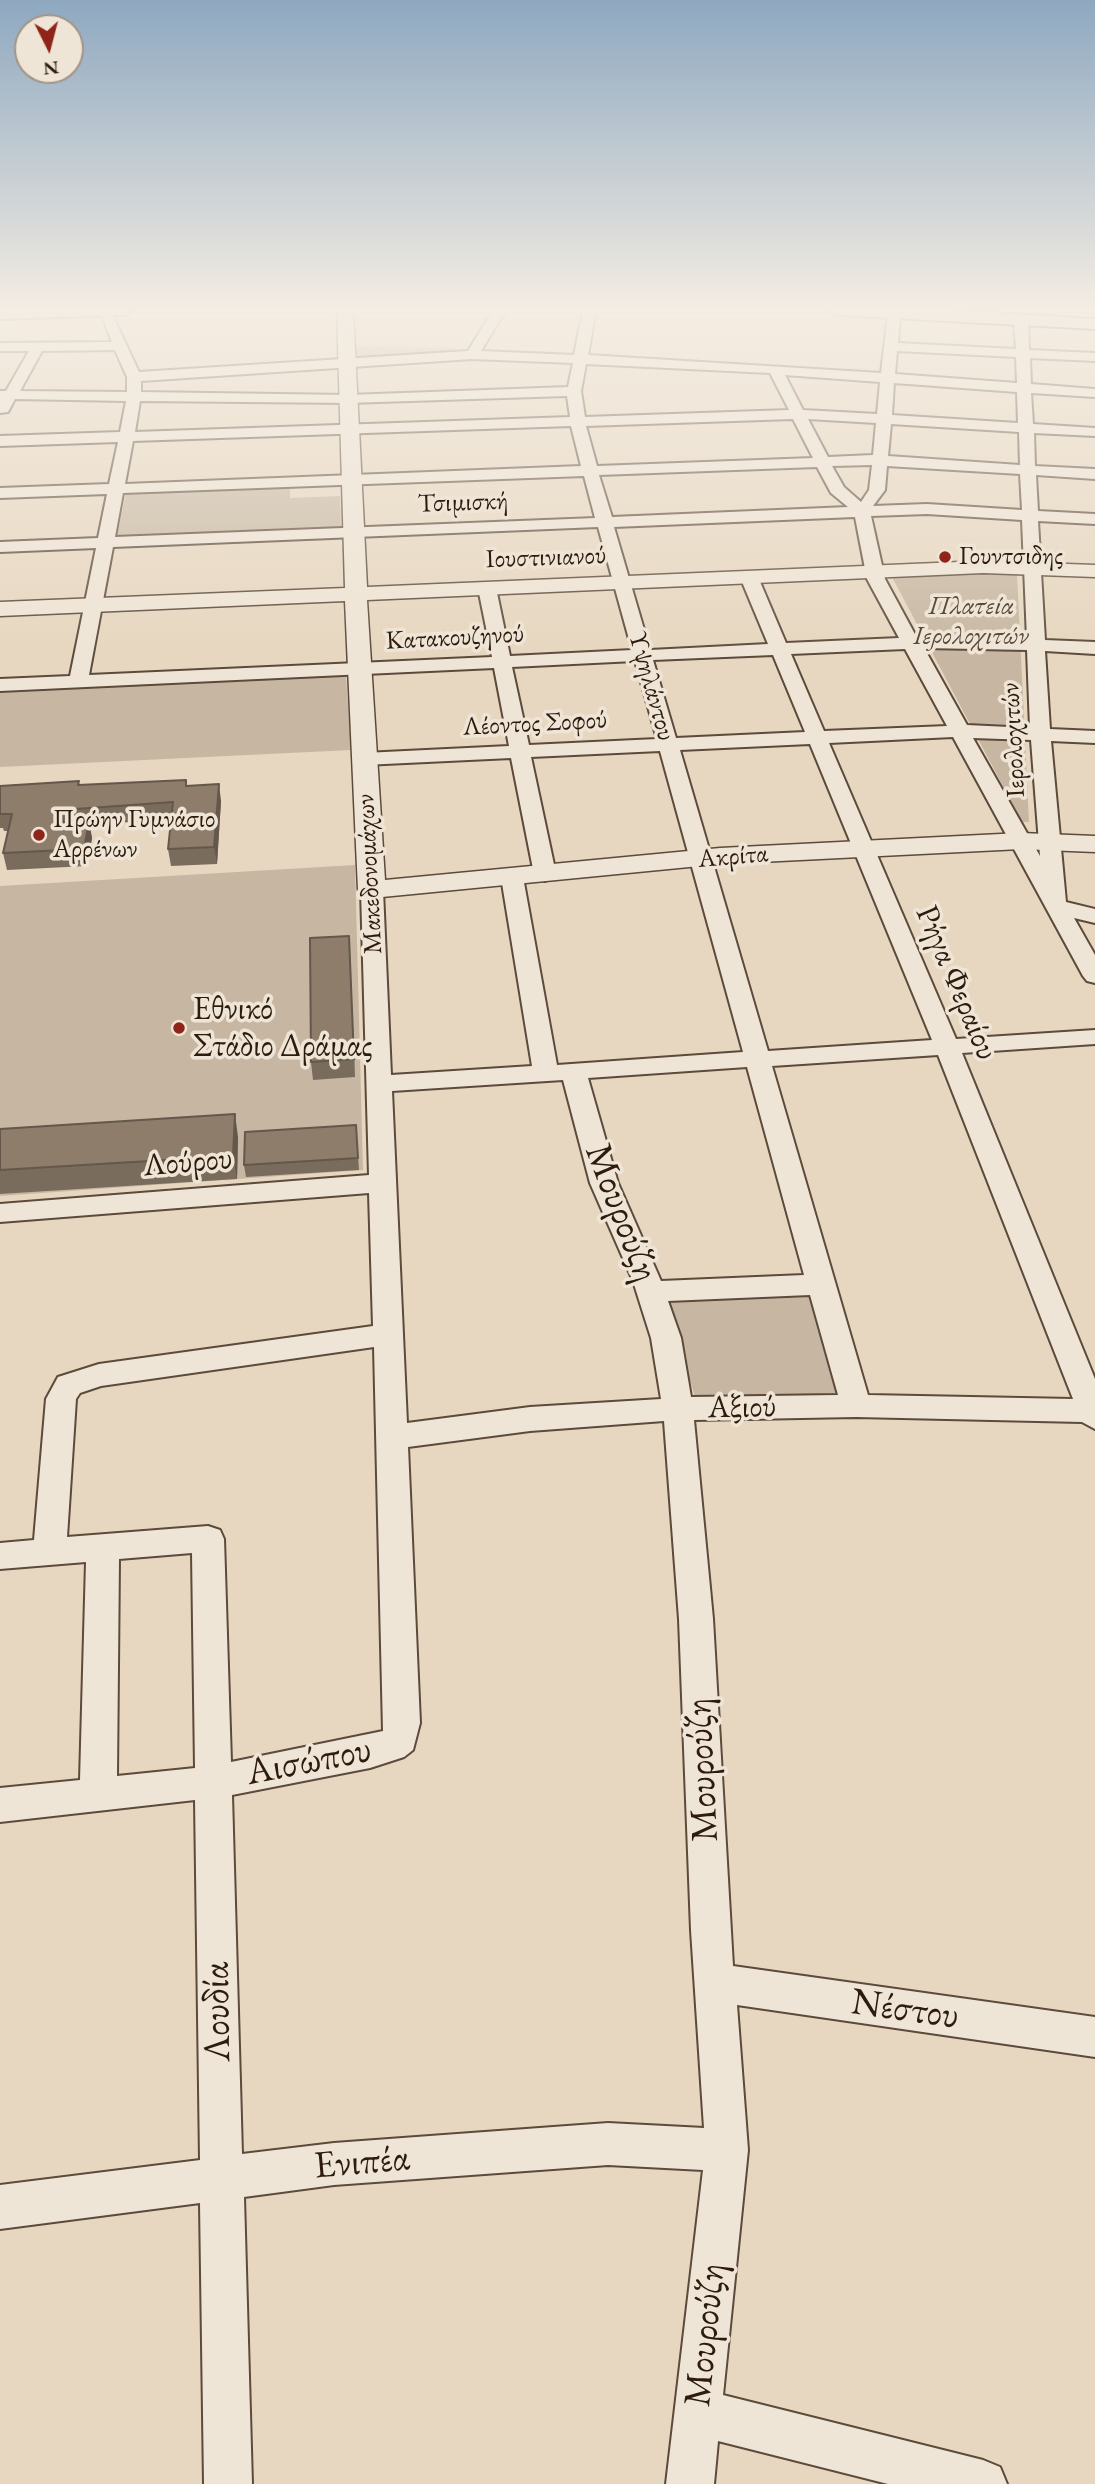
<!DOCTYPE html>
<meta charset="utf-8">
<style>
body{margin:0}
#map{position:relative;width:1095px;height:2484px;overflow:hidden;background:#e7d7c0;font-family:"EB Garamond",serif}
canvas{display:block}
.north{position:absolute;left:14px;top:14px;width:70px;height:70px;box-sizing:border-box;background:#efe5d6;border:2px solid #a19486;border-radius:50%;rotate:174deg;font-size:19px;font-weight:700;line-height:28px;text-align:center;color:#2d1b0e}
.north::after{content:'';display:block;margin:auto;width:24px;height:32px;background:#8f2418;clip-path:polygon(50% 0,100% 100%,50% 72%,0 100%)}
</style>
<div id="map">
<canvas width="1095" height="2484"></canvas>
<div class="north">N</div>
</div>
<script>
const g = document.querySelector('canvas').getContext('2d');
g.lineJoin = 'round';
function fill(path, color) {
  g.fillStyle = color;
  g.fill(path, 'evenodd');
}
function poly(rows) {
  const path = new Path2D();
  for (const r of rows) {
    path.moveTo(r[0], r[1]);
    for (let i = 2; i < r.length; i += 2) path.lineTo(r[i], r[i + 1]);
  }
  return path;
}
function trace(path, color, width, dash) {
  g.strokeStyle = color;
  g.lineWidth = width;
  g.lineCap = dash ? 'butt' : 'round';
  g.setLineDash(dash || []);
  g.stroke(path);
}
function label(font, color, halo, rows, align = 'center') {
  g.font = font + ' "EB Garamond",serif';
  g.lineWidth = 7;
  g.setLineDash([]);
  g.textBaseline = 'middle';
  g.strokeStyle = halo;
  g.fillStyle = color;
  for (const [text, x, y, turn = 0] of rows) {
    g.save();
    g.translate(x, y);
    g.rotate((+turn || 0) * Math.PI / 180);
    g.textAlign = isNaN(turn) ? turn : align;
    if (halo) g.strokeText(text, 0, 0);
    g.fillText(text, 0, 0);
    g.restore();
  }
}
const green = poly([
 [359,347,451,348,461,351,355,359,354,350],
 [290,486,290,498,340,496,341,528,117,537,126,492],
 [987,573,1017,574,1029,822,1022,822,892,577],
 [346,675,351,750,0,767,0,691],
 [355,865,363,1170,0,1196,0,886],
 [808,1291,836,1394,695,1397,665,1298]
]);
const minor = poly([
 [100,310,111,312,139,372,468,351,493,310,506,310,481,351,574,355,583,310,596,310,588,355,881,373,888,314,896,310,900,314,898,343,1016,349,1014,320,1021,316,1028,320,1029,350,1095,353,1095,361,1030,358,1031,384,1095,389,1095,397,1031,393,1033,424,1095,428,1095,436,1034,433,1035,466,1095,469,1095,479,1036,475,1038,511,1095,514,1095,524,1038,521,1045,640,1095,642,1095,654,1045,651,1050,729,1095,731,1095,743,1051,741,1066,902,1095,909,1095,923,1074,918,1095,955,1095,983,1087,981,1083,976,953,737,829,743,956,1039,1095,1030,1095,1044,962,1053,1095,1379,1095,1429,1082,1422,856,1417,694,1420,713,1619,733,1966,1095,2017,1095,2057,737,2005,748,2150,723,2395,983,2460,1000,2467,1007,2484,888,2484,718,2441,714,2484,666,2484,703,2170,608,2165,334,2185,244,2197,252,2484,204,2484,200,2203,0,2229,0,2185,200,2160,195,1800,0,1822,0,1788,80,1780,86,1562,0,1569,0,1543,34,1540,46,1399,58,1377,99,1364,373,1326,369,1193,0,1222,0,1204,369,1175,361,890,372,883,383,890,391,1075,532,1066,501,877,512,870,523,877,557,1065,743,1052,660,751,531,757,556,874,545,881,534,874,511,758,364,765,354,759,364,753,509,746,494,668,0,691,0,679,70,676,96,548,0,552,0,542,98,538,107,494,0,498,0,488,109,484,118,442,0,446,0,436,120,432,126,401,15,399,8,412,0,413,0,391,6,391,29,351,0,351,0,343,112,342,100,310],
 [115,350,127,377,127,392,20,391,42,351,115,350],
 [897,351,1016,357,1017,383,895,374,897,351],
 [472,359,573,363,568,387,348,395,141,392,141,381,472,359],
 [586,364,770,373,789,410,585,417,581,391,586,364],
 [785,375,880,382,877,414,803,410,785,375],
 [894,383,1017,392,1018,423,892,415,894,383],
 [567,396,570,417,135,432,140,401,348,403,567,396],
 [793,419,813,458,597,466,586,426,793,419],
 [808,419,876,423,873,455,828,457,808,419],
 [891,424,1019,432,1020,465,888,456,891,424],
 [571,426,581,466,125,484,133,441,571,426],
 [872,465,869,490,861,502,844,487,832,466,872,465],
 [887,466,1020,474,1022,510,927,504,873,506,885,490,887,466],
 [817,467,831,493,848,507,612,517,599,475,817,467],
 [584,476,595,518,115,537,123,493,584,476],
 [927,514,1022,520,1027,639,917,638,885,579,871,516,927,514],
 [855,517,867,579,899,638,786,643,758,577,749,572,740,577,768,644,650,650,614,527,855,517],
 [598,527,632,650,510,656,496,588,487,583,478,588,492,657,89,675,113,547,598,527],
 [924,648,1027,650,1030,728,967,725,924,648],
 [905,649,947,726,824,731,791,654,905,649],
 [773,655,805,732,676,738,653,660,773,655],
 [635,661,657,739,529,745,512,667,635,661],
 [973,738,1031,740,1040,856,973,738],
 [810,744,932,1040,768,1051,680,750,810,744],
 [938,1055,1073,1399,868,1395,772,1066,938,1055],
 [747,1067,804,1275,661,1281,618,1183,588,1078,747,1067],
 [563,1080,590,1183,633,1281,651,1338,661,1399,530,1407,407,1423,392,1091,563,1080],
 [810,1295,838,1395,691,1397,681,1338,668,1301,810,1295],
 [374,1347,383,1731,231,1762,224,1539,220,1530,208,1526,67,1537,76,1399,80,1393,101,1386,374,1347],
 [664,1421,679,1619,691,1930,704,2128,608,2123,334,2143,242,2154,232,1795,370,1768,404,1757,413,1750,420,1723,408,1447,530,1431,664,1421],
 [192,1553,195,1768,117,1776,119,1559,192,1553]
]);
const tertiary = poly([
 [337,310,353,310,367,587,983,561,1095,565,1095,577,983,573,367,600,385,880,720,848,1021,833,1095,836,1095,852,1021,849,720,864,372,898,362,896,358,890,345,601,0,616,0,602,345,588,337,310]
]);
const secondary = poly([
 [0,310,133,310,124,315,0,319,0,310],
 [827,310,945,310,1095,319,1095,329,836,315,827,310]
]);
const wall = poly([
 [186,780,187,786,221,801,217,864,171,866,168,849,171,819,89,825,92,838,87,866,7,870,3,853,8,831,4,831,3,828,0,828,0,786,80,785],
 [349,936,355,1077,313,1080,311,1062],
 [356,1125,359,1170,246,1177,244,1165],
 [0,1129,238,1137,237,1179,0,1194]
]);
const shadedWall = poly([
 [219,784,221,801,217,864,214,847],
 [62,810,65,827,59,823],
 [89,821,92,838,87,866,84,849],
 [349,936,350,953,355,1077,354,1059],
 [235,1114,238,1137,237,1179,233,1156]
]);
const building = poly([
 [186,780,186,786,219,784,214,847,168,849,173,802,62,810,59,823,89,821,84,849,3,853,12,814,0,814,0,786,79,781,78,785,186,780],
 [349,936,354,1059,311,1062,310,938,349,936],
 [235,1114,233,1156,0,1170,0,1129,235,1114],
 [356,1125,358,1158,244,1165,245,1132,356,1125]
]);
const markers = [
 [945,557,7,"#8f2418"],
 [39,835,7,"#8f2418"],
 [179,1028,7,"#8f2418"]
];
const farStreetnames = [
 ["Τσιμισκή",463,503,-2],
 ["Ιουστινιανού",546,558,-2],
 ["Κατακουζηνού",455,638,-3],
 ["Υψηλάντου",651,686,74],
 ["Λέοντος Σοφού",535,724,-3],
 ["Ιερολοχιτών",1014,740,-93],
 ["Ακρίτα",733,857,-5],
 ["Μακεδονομάχων",370,874,-93]
];
const farPoinames = [
 ["Γουντσιδης",959,557],
 ["Πρώην Γυμνάσιο",53,820],
 ["Αρρένων",53,850]
];
const farParknames = [
 ["Πλατεία",971,607],
 ["Ιερολοχιτών",971,637]
];
const streetNames = [
 ["Ρήγα Φεραίου",956,983,67],
 ["Λούρου",188,1163,-5],
 ["Αξιού",742,1408,-1]
];
const poiNames = [
 ["Εθνικό",193,1010],
 ["Στάδιο Δράμας",193,1047]
];
const nearStreetnames = [
 ["Μουρούζη",621,1213,69],
 ["Αισώπου",309,1762,-11],
 ["Μουρούζη",703,1770,-93],
 ["Νέστου",905,2010,8],
 ["Λουδία",218,2012,-91],
 ["Ενιπέα",362,2163,-5],
 ["Μουρούζη",706,2335,-84]
];
fill(green, '#c7b7a2');
trace(minor, '#5c4a3a', 4);
trace(tertiary, '#5c4a3a', 3);
trace(secondary, '#2d1b0e', 4);
fill(minor, '#efe5d6');
fill(tertiary, '#efe5d6');
fill(secondary, '#efe5d6');
fill(wall, '#7a6c5c');
fill(shadedWall, '#63584b');
fill(building, '#8e7d6b');
trace(building, '#63584b', 2);
const sky = g.createLinearGradient(0, 0, 0, 658);
sky.addColorStop(0, '#8ea8c0');
sky.addColorStop(0.47, '#f4ede3');
sky.addColorStop(1, '#f4ede300');
g.fillStyle = sky;
g.fillRect(0, 0, 1095, 658);
for (const [x, y, r, color] of markers) {
  const dot = new Path2D();
  dot.arc(x, y, r, 0, 2 * Math.PI);
  g.fillStyle = color;
  g.fill(dot);
  trace(dot, '#efe5d6', 2.5);
}
label('26px', '#2d1b0e', '#efe5d6', farStreetnames);
label('26px', '#2d1b0e', '#efe5d6', farPoinames, 'left');
label('italic 26px', '#5b4a3a', '#efe5d6', farParknames);
label('32px', '#2d1b0e', '#efe5d6', streetNames);
label('32px', '#2d1b0e', '#efe5d6', poiNames, 'left');
label('38px', '#2d1b0e', '#efe5d6', nearStreetnames);
</script>
